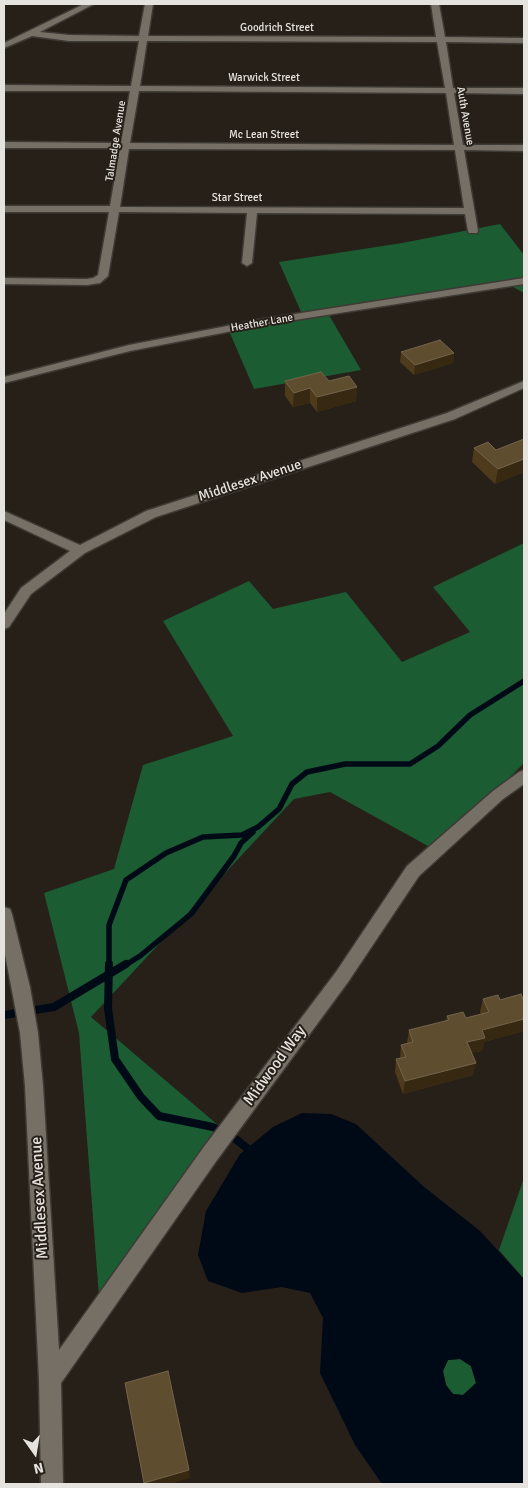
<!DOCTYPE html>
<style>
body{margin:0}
#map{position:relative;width:528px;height:1488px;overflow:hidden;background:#262019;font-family:Signika,sans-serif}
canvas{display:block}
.frame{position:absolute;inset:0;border:5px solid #e6e2dd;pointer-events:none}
.north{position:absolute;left:10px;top:1428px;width:50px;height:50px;-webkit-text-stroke:4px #262019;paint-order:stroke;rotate:167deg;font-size:14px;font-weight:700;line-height:20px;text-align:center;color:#e6e2dd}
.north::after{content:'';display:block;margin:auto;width:18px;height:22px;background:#e6e2dd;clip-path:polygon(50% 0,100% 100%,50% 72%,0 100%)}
</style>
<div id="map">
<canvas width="528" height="1488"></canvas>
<div class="frame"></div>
<div class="north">N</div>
</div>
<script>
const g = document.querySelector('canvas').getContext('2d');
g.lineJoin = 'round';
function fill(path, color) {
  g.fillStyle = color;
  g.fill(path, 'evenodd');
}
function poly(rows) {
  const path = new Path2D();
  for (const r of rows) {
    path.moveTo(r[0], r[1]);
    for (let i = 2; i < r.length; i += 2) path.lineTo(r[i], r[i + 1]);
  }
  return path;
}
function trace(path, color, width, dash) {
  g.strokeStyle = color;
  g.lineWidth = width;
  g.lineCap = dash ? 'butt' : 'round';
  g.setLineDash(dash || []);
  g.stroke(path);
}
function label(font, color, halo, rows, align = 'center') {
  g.font = font + ' Signika,sans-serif';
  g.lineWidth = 4;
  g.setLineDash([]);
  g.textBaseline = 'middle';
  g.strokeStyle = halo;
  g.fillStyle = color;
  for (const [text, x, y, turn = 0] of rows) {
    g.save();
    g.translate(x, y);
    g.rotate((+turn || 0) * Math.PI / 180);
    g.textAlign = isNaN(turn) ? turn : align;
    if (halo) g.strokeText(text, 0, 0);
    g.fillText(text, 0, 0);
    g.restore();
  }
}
const forest = poly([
 [500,224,524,255,524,293,504,282,326,310,361,370,254,389,226,324,302,314,279,262,402,243],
 [524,543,524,763,437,851,330,792,294,799,91,1017,225,1131,99,1297,79,1033,44,893,114,869,143,765,233,736,163,621,249,581,273,609,346,592,402,662,470,632,433,587],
 [524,1178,524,1279,499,1250],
 [460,1359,471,1366,476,1383,463,1395,453,1394,446,1385,443,1371,448,1360]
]);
const water = poly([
 [302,1113,331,1114,356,1124,423,1186,480,1231,524,1279,524,1484,382,1484,355,1445,320,1373,323,1318,310,1293,282,1287,242,1293,208,1281,198,1255,206,1211,240,1154,273,1127],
 [460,1359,471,1366,476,1383,463,1395,453,1394,446,1385,443,1371,448,1360]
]);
const streamFar1 = poly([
 [109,966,109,925,126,880,166,853,203,837,242,835,258,827,279,809,292,784,307,772,345,764,410,764,438,746,470,715,524,681],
 [124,966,140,956,191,914,234,856,241,843,253,832]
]);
const stream = poly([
 [109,964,108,1008,115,1059,141,1097,159,1116,213,1127,233,1137,247,1148],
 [4,1015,54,1007,126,964]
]);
const minor = poly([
 [84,4,94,4,40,32,69,35,139,36,145,4,153,4,148,36,436,37,431,4,439,4,445,37,524,38,524,43,446,42,453,88,524,88,524,94,454,93,463,145,524,145,524,151,464,150,478,231,477,233,469,233,468,231,465,214,257,213,252,263,247,266,242,263,247,213,119,212,108,276,100,283,87,285,4,284,4,278,87,279,93,278,98,275,109,212,4,212,4,206,110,206,120,148,4,148,4,142,121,143,130,91,4,91,4,85,131,86,139,41,69,41,32,36,4,48,4,43,84,4],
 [147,41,437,42,445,88,140,86,147,41],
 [139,91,446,93,454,145,130,143,139,91],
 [129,149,455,150,464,208,120,207,129,149],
 [524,278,524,284,263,325,130,351,4,383,4,377,129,345,263,319,524,278],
 [524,381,524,388,455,419,156,517,85,553,31,594,9,627,4,629,4,614,21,588,70,551,4,520,4,511,80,545,146,511,447,413,524,381],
 [524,770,524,784,503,799,419,876,348,982,217,1160,61,1383,63,1484,41,1484,39,1380,25,1086,20,1033,4,949,4,907,10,909,12,914,30,987,38,1033,43,1086,59,1350,203,1148,336,972,407,866,493,791,519,772,524,770]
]);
const wall = poly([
 [401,352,454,353,453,363,414,375,400,362],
 [285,381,329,381,357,387,356,401,317,412,310,403,293,407,285,396],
 [524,439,524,472,495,484,472,462,474,448,496,450],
 [483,999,524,1001,524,1031,484,1042,482,1051,472,1053,473,1075,403,1094,395,1072,396,1059,400,1058,401,1045,407,1043,409,1030,446,1021,447,1016,466,1018,481,1014,480,1012]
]);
const shadedWall = poly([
 [454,353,453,363,414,375,415,365],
 [357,387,356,401,317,412,317,397],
 [310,388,310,403,293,407,294,393],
 [524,459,524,472,495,484,498,469],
 [524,1019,524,1031,484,1042,482,1051,464,1055,467,1042,482,1030],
 [476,1063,473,1075,403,1094,405,1081],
 [189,1470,190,1478,170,1484,145,1484,144,1483]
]);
const building = poly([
 [440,340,454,353,415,365,401,352,440,340],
 [321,372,329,381,349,376,357,387,317,397,310,388,294,393,285,381,321,372],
 [524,439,524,459,498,469,474,448,488,442,496,450,524,439],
 [521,994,524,1001,524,1019,482,1030,485,1038,467,1042,476,1063,405,1081,396,1059,406,1057,401,1045,413,1042,409,1030,449,1020,447,1016,463,1012,466,1018,489,1012,483,999,498,995,500,1000,521,994],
 [168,1371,189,1470,144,1483,125,1383,168,1371]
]);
const farStreetnames = [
 ["Goodrich Street",277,28],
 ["Warwick Street",264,78],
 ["Auth Avenue",465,116,80],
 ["Mc Lean Street",264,135],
 ["Talmadge Avenue",116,141,-81],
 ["Star Street",237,198],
 ["Heather Lane",262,323,-10]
];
const streetNames = [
 ["Middlesex Avenue",250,481,-18]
];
const nearStreetnames = [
 ["Midwood Way",275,1066,-54],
 ["Middlesex Avenue",40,1198,-93]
];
fill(forest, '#1b5c33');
fill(water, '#000a17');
trace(streamFar1, '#000a17', 5.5);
trace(stream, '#000a17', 8);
trace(minor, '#3e3a34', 3);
fill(minor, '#766f66');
fill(wall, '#4e3b1c');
fill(shadedWall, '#372812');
fill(building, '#5f4d30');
trace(building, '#74644b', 1);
label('11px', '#e6e2dd', '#262019', farStreetnames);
label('14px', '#e6e2dd', '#262019', streetNames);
label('16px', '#e6e2dd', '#262019', nearStreetnames);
</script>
